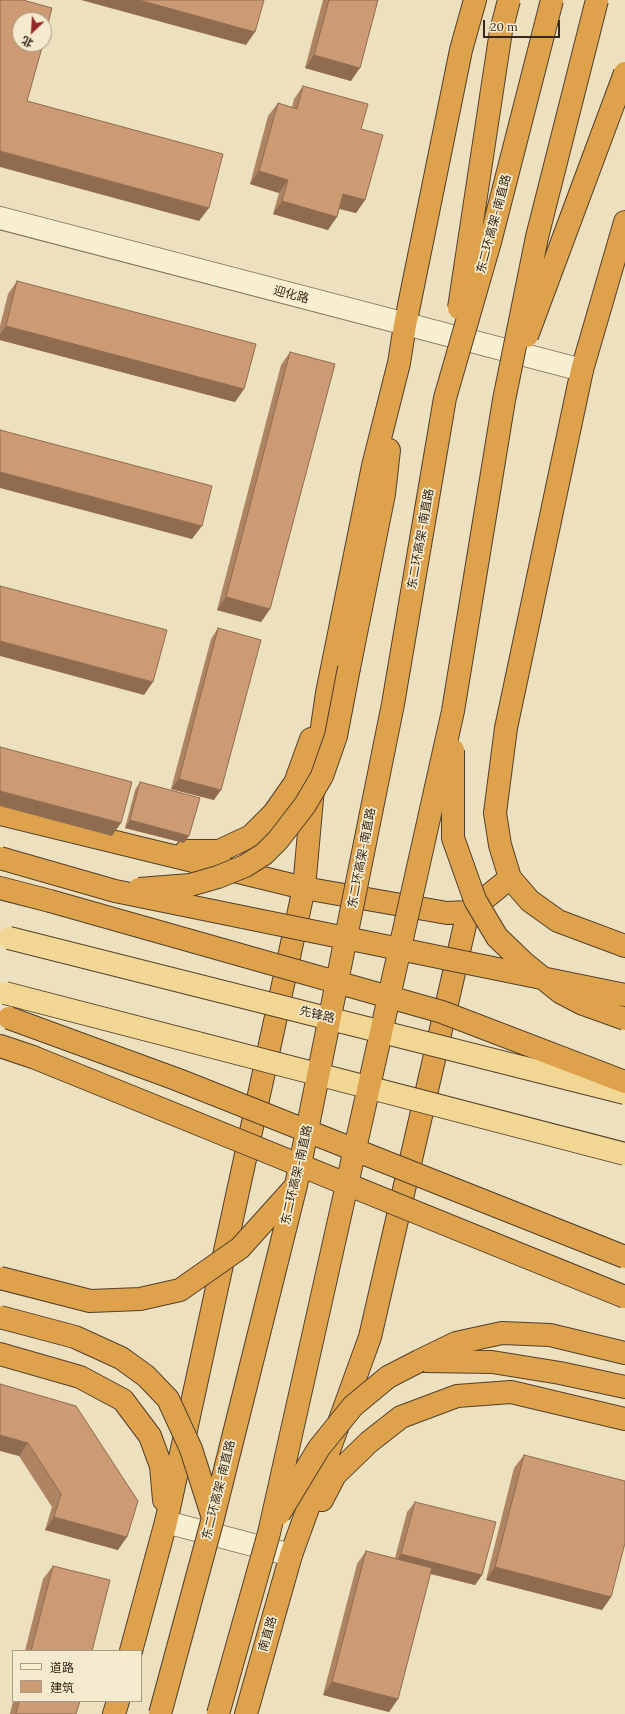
<!DOCTYPE html>
<meta charset="utf-8">
<style>
body{margin:0}
#map{position:relative;width:625px;height:1714px;overflow:hidden;background:#ede0be;font-family:Lora,"Noto Sans SC",serif}
canvas{display:block}
.legend{position:absolute;left:12px;top:1650px;width:130px;height:52px;box-sizing:border-box;background:#f5eacd;border:1px solid #a89c86;margin:0;padding:5px 7px;list-style:none;font-size:12px;color:#35281b}
.legend li{display:flex;align-items:center;gap:8px;height:20px}
.legend b{width:20px;border:1px solid #a89c86}
.north{position:absolute;left:12px;top:12px;width:40px;height:40px;box-sizing:border-box;background:#f5eacd;border:1px solid #a89c86;border-radius:50%;rotate:205deg;font-size:11px;font-weight:700;line-height:16px;text-align:center;color:#35281b}
.north::after{content:'';display:block;margin:auto;width:14px;height:18px;background:#942927;clip-path:polygon(50% 0,100% 100%,50% 72%,0 100%)}
.scale{position:absolute;left:483px;top:20px;width:77px;height:18px;box-sizing:border-box;border:2px solid #35281b;border-top:0;padding-left:5px;font-size:12px;line-height:14px;white-space:nowrap;color:#35281b;-webkit-text-stroke:3px #f5eacd;paint-order:stroke}
</style>
<div id="map">
<canvas width="625" height="1714"></canvas>
<ul class="legend">
<li><b style="height:5px;background:#f8eed0"></b>道路</li>
<li><b style="height:11px;background:#cc9a73"></b>建筑</li>
</ul>
<div class="north">北</div>
<div class="scale">20 m</div>
</div>
<script>
const g = document.querySelector('canvas').getContext('2d');
g.lineJoin = 'round';
function poly(rows) {
  const path = new Path2D();
  for (const r of rows) {
    path.moveTo(r[0], r[1]);
    for (let i = 2; i < r.length; i += 2) path.lineTo(r[i], r[i + 1]);
  }
  return path;
}
function trace(path, color, width, dash) {
  g.strokeStyle = color;
  g.lineWidth = width;
  g.lineCap = dash ? 'butt' : 'round';
  g.setLineDash(dash || []);
  g.stroke(path);
}
function fill(path, color) {
  g.fillStyle = color;
  g.fill(path, 'evenodd');
}
function label(font, color, halo, rows, align = 'center') {
  g.font = font + ' Lora,"Noto Sans SC",serif';
  g.lineWidth = 3.5;
  g.setLineDash([]);
  g.textBaseline = 'middle';
  g.strokeStyle = halo;
  g.fillStyle = color;
  for (const [text, x, y, turn = 0] of rows) {
    g.save();
    g.translate(x, y);
    g.rotate((+turn || 0) * Math.PI / 180);
    g.textAlign = isNaN(turn) ? turn : align;
    if (halo) g.strokeText(text, 0, 0);
    g.fillText(text, 0, 0);
    g.restore();
  }
}
const street = poly([
 [0,218,582,370],
 [166,1522,291,1555]
]);
const highway = poly([
 [625,222,582,370,506,728,495,813,500,845,510,878,530,901,558,921,625,946],
 [349,668,384,494,389,450],
 [0,814,304,888,447,913,468,912],
 [186,851,219,851,251,836,274,813,295,783,311,739],
 [0,888,50,901],
 [0,1046,33,1057],
 [0,1354,80,1377,123,1400,150,1436,161,1466,164,1500],
 [419,1361,456,1343,502,1333,550,1335,625,1353],
 [424,1361,492,1362,560,1373,625,1387],
 [322,1500,335,1475,369,1442,401,1417,457,1396,511,1392,625,1419],
 [131,1651,166,1522,304,888,313,788,327,693,373,466,399,363,405,325,461,50,475,0],
 [114,1714,118,1701],
 [246,1714,291,1555,370,1337,468,912,510,878]
]);
const primaryBridge = poly([
 [9,938,625,1093],
 [5,993,625,1154]
]);
const highwayBridge = poly([
 [459,308,501,31,509,0],
 [527,336,625,73],
 [453,750,453,838,475,900,497,937,523,962,560,992,583,1004,625,1019],
 [0,858,115,891,625,995],
 [139,889,190,885,218,877,245,866,264,854,278,840,305,805,322,776,336,736,349,668],
 [50,901,442,1012,625,1082],
 [9,1018,176,1079,625,1257],
 [33,1057,625,1297],
 [0,1278,90,1301,140,1299,180,1290,240,1248,294,1188],
 [0,1317,75,1337,121,1358,146,1376,168,1399,191,1449,213,1518],
 [279,1514,319,1448,353,1406,388,1377,419,1361],
 [160,1714,213,1518,296,1185,393,704,445,398,490,242,552,0],
 [218,1714,269,1533,453,711,504,400,537,237,597,0]
]);
const wall = poly([
 [323,0,378,0,351,81,305,68],
 [303,86,361,129,365,200,356,213,339,209,328,230,273,214,279,193,250,184,268,116,278,103,292,107,294,99],
 [17,281,244,389,235,402,0,340,0,326,8,294],
 [290,352,270,609,261,622,217,610,281,365],
 [218,628,214,800,171,789,211,639],
 [140,782,184,843,125,828,135,790],
 [0,1384,118,1550,45,1530,52,1507,19,1456],
 [524,1455,611,1597,602,1610,486,1580,514,1468],
 [415,1502,482,1575,475,1585,430,1574,398,1699,389,1712,323,1695,357,1564,366,1551,395,1558,407,1512],
 [53,1566,92,1651,25,1651,43,1579],
 [13,1701,80,1701,76,1714,10,1714]
]);
const shadedWall = poly([
 [81,0,139,0,255,32,246,45],
 [314,55,360,68,351,81,305,68],
 [0,151,209,208,199,221,0,167],
 [259,171,288,180,279,193,250,184],
 [343,194,365,200,356,213,334,207],
 [282,201,337,217,328,230,273,214],
 [6,326,244,389,235,402,0,340,0,334],
 [0,472,202,526,192,539,0,488],
 [226,597,270,609,261,622,217,610],
 [0,641,153,682,144,695,0,656],
 [179,779,221,790,214,800,171,789],
 [0,791,121,823,112,836,0,806],
 [130,820,189,836,184,843,125,828],
 [0,1435,28,1443,19,1456,0,1451],
 [54,1517,127,1537,118,1550,45,1530],
 [401,1554,482,1575,475,1585,394,1564],
 [495,1567,611,1597,602,1610,486,1580],
 [332,1682,398,1699,389,1712,323,1695]
]);
const building = poly([
 [0,0,23,0,52,8,44,39,44,20,20,20,20,44,43,44,27,101,223,154,209,208,0,151,0,0],
 [139,0,264,0,255,32,139,0],
 [329,0,378,0,360,68,314,55,329,0],
 [303,86,368,104,361,129,383,135,365,200,343,194,337,217,282,201,288,180,259,171,278,103,297,109,303,86],
 [17,281,256,344,244,389,6,326,17,281],
 [290,352,335,364,270,609,226,597,290,352],
 [0,430,212,486,202,526,0,472,0,430],
 [0,586,167,630,153,682,0,641,0,586],
 [218,628,261,640,221,790,179,779,218,628],
 [0,747,132,782,121,823,0,791,0,747],
 [140,782,200,798,189,836,130,820,140,782],
 [0,1384,76,1406,138,1501,127,1537,54,1517,61,1494,28,1443,0,1435,0,1384],
 [524,1455,625,1481,625,1543,611,1597,495,1567,524,1455],
 [415,1502,496,1522,482,1575,401,1554,415,1502],
 [366,1551,432,1568,398,1699,332,1682,366,1551],
 [53,1566,110,1580,92,1651,31,1651,53,1566],
 [19,1701,80,1701,76,1714,16,1714,19,1701]
]);
const streetNames = [
 ["东二环高架-南直路",494,224,-75],
 ["迎化路",291,295,15],
 ["东二环高架-南直路",421,539,-80],
 ["东二环高架-南直路",362,858,-79],
 ["先锋路",317,1015,14],
 ["东二环高架-南直路",297,1175,-77],
 ["东二环高架-南直路",219,1490,-76],
 ["南直路",268,1634,-74]
];
trace(street, '#857157', 24);
trace(highway, '#533f2b', 24);
trace(street, '#f8eed0', 22);
trace(highway, '#dea24d', 22);
trace(primaryBridge, '#533f2b', 24, []);
trace(highwayBridge, '#533f2b', 24, []);
trace(primaryBridge, '#f2d794', 22);
trace(highwayBridge, '#dea24d', 22);
fill(wall, '#af8463');
fill(shadedWall, '#8f6c50');
fill(building, '#cc9a73');
trace(building, '#8f6c50', 1);
label('12px', '#35281b', '#f5eacd', streetNames);
</script>
